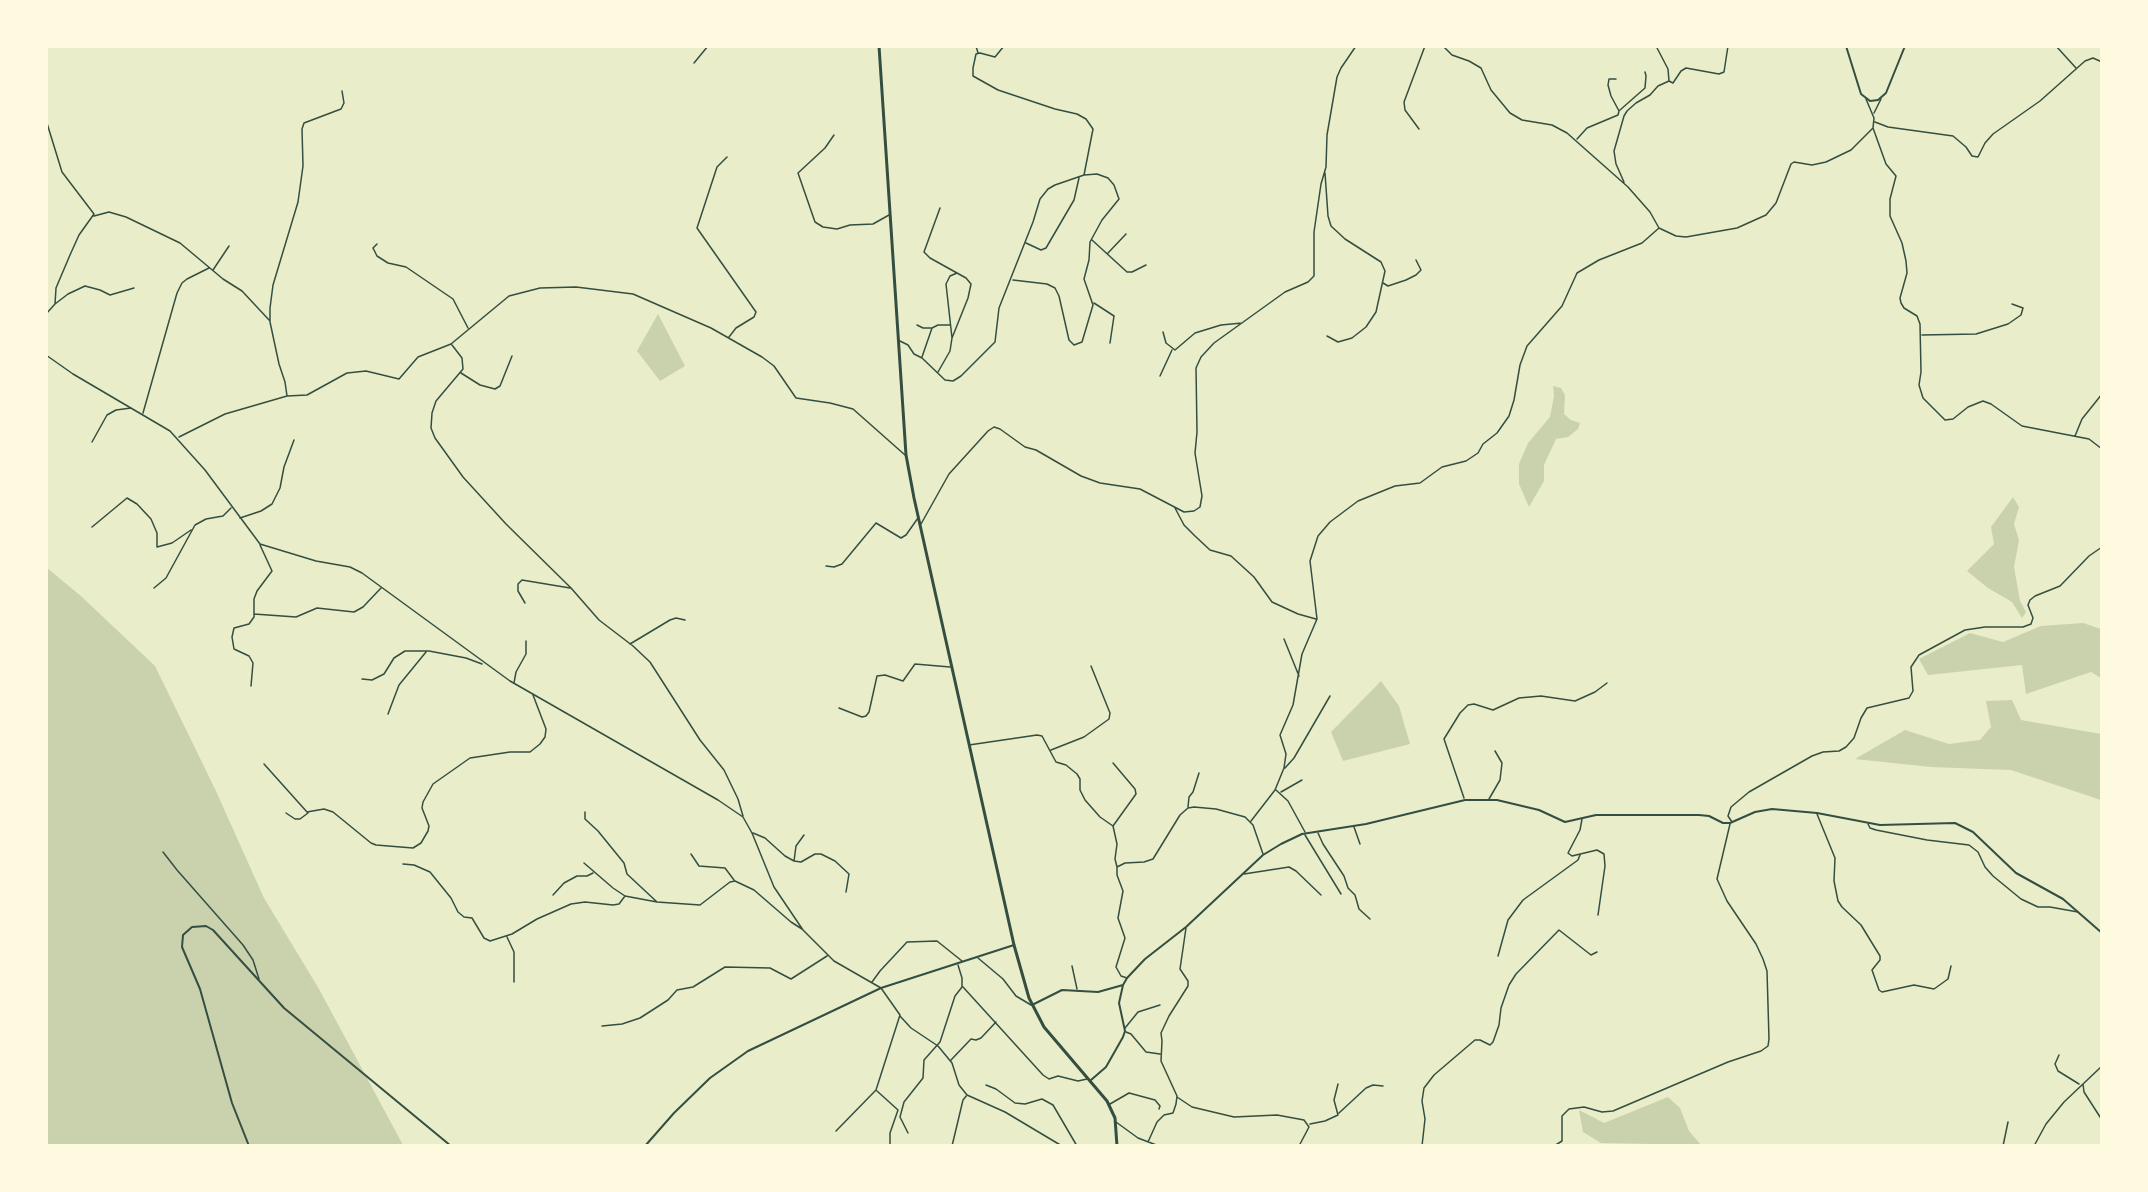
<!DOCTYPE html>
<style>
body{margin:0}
#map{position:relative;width:2148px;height:1192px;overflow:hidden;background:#e9edc9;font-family:"Libre Baskerville",serif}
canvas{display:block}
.frame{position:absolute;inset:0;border:48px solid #fefae0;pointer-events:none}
</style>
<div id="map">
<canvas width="2148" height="1192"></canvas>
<div class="frame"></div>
</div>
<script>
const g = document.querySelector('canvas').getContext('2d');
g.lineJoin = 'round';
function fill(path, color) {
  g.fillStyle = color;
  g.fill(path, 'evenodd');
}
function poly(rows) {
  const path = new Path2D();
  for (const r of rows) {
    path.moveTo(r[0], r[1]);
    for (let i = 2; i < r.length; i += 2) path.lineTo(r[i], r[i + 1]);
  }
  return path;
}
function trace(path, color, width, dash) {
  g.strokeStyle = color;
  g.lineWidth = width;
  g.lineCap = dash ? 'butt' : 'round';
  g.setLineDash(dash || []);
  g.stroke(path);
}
const green = poly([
 [658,314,685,366,660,381,637,351],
 [1553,386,1561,388,1565,395,1564,414,1571,420,1580,423,1578,429,1568,437,1556,439,1544,465,1544,481,1529,507,1519,484,1519,464,1528,443,1550,417,1554,396],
 [2013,497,2019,507,2014,524,2019,540,2014,567,2020,601,2026,612,2022,618,2012,602,1988,588,1967,571,1994,544,1991,527],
 [46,567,82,597,155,666,215,789,264,898,319,989,403,1145,47,1145],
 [2083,623,2101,629,2101,678,2091,672,2026,694,2022,665,1928,675,1919,659,1970,633,2003,642,2041,626],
 [1381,681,1399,706,1410,744,1343,761,1331,732],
 [2012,700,2021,720,2101,734,2101,800,2011,770,1931,767,1855,759,1905,730,1949,744,1980,740,1991,727,1986,701],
 [1668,1097,1680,1108,1689,1131,1701,1145,1601,1143,1583,1132,1579,1110,1604,1123]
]);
const minor = poly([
 [976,46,978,53],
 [1443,46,1452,55,1469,61,1481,68,1491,90,1510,113,1522,120,1552,125,1567,133,1628,187,1650,212,1659,228,1676,236,1686,237,1737,228,1766,215,1776,203,1791,164,1794,162,1812,165,1826,162,1851,150,1873,128,1874,118,1866,99],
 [2056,46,2076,68],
 [694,63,708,46],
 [1669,81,1673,83,1681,71,1686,68,1719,74,1724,72,1728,46],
 [1620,110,1645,88,1646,76,1645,72],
 [1874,113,1881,99],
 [46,120,62,172,94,214,79,235,70,255,56,288,55,304,46,314],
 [1875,122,1888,127,1953,136,1966,147,1972,156,1978,157,1985,143,1993,134,2040,101,2085,61,2093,58,2102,62],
 [1873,128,1886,164,1896,176,1890,199,1890,216,1902,243,1906,261,1907,273,1900,298,1901,303,1904,308,1917,316,1920,324,1921,372,1919,385,1923,398,1945,420,1953,419,1968,407,1983,401,1991,404,2022,426,2089,439,2102,449],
 [1419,129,1405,110,1404,102,1425,46],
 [834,135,825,148,798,173,815,222,823,227,837,229,850,225,873,224,889,215],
 [1577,139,1587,128,1618,115,1619,111,1611,96,1608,85,1609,79,1616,79],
 [727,157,717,167,697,228,756,312,754,317,736,328,729,337],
 [1325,173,1328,216,1331,226,1345,239,1381,262,1385,271,1376,312,1366,327,1352,338,1338,342,1327,336],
 [1624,182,1616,164,1614,151,1624,116,1627,111,1636,103,1650,95,1658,86,1669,81,1668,69,1656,46],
 [940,208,924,252,930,258,966,278,971,284,968,298,952,338],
 [94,216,109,212,126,217,180,243,223,279,242,291,270,321],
 [1092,240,1127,272,1132,272,1146,265],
 [1026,243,1041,250,1046,248,1074,200,1079,178],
 [377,244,373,248,377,256,388,263,406,267,453,299,468,328],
 [1108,253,1126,234],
 [213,270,229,246],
 [1013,280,1047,284,1055,288,1059,296,1069,340,1074,345,1082,342,1093,305,1084,279,1089,260,1090,242,1102,220,1119,199,1114,185,1108,178,1097,174,1084,175],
 [1383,283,1388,286,1406,280,1416,275,1421,270,1416,260],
 [1094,303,1114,316,1110,343],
 [55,304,68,294,85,286,100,290,110,295,134,288],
 [917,325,923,328,931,328],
 [1163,332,1166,343,1175,350,1195,333,1221,325,1242,323],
 [1922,335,1976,334,2008,324,2021,315,2023,308,2012,304],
 [900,341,908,345,914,354,922,358,945,380,953,381,961,376,995,342,999,308,1033,222,1040,199,1048,189,1055,185,1084,175,1093,129,1086,119,1077,114,1055,109,998,90,973,76,973,68,976,54,980,53,995,57,1004,46],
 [452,345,462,358,463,369,436,401,432,413,431,428,435,438,463,477,506,524,571,588,599,620,633,646,650,662,700,740,724,770,738,799,743,816],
 [46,355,73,374,170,431,205,470,260,544,316,561,350,567,362,573,510,681,718,800,743,817,752,833,774,887,803,930,834,961,881,988,900,1015,876,1090,836,1131],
 [922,357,932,328,938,325,950,325],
 [938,372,950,351,952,338,946,284,950,276,957,273],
 [461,373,480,385,495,389,500,386,512,356],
 [1160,376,1172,350],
 [287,396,285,382,279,364,270,322,270,308,273,285,298,202,303,166,302,129,304,123,341,109,344,103,342,91],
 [143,413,177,293,182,283,187,279,209,268],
 [2075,436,2082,419,2102,394],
 [179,437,225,414,287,396,307,395,347,373,366,371,399,379,418,357,451,344,509,296,540,288,576,287,633,294,711,328,762,357,774,366,796,398,830,403,853,409,905,455],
 [92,442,107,415,116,410,131,408],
 [1175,508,1184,525,1195,536,1210,550,1231,556,1254,577,1272,602,1298,614,1316,619],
 [240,518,261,511,272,504,280,488,284,467,294,440],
 [921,524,949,474,988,431,994,427,1000,429,1025,447,1036,450,1081,476,1100,483,1140,489,1184,512,1194,511,1200,507,1202,496,1195,453,1197,432,1196,368,1201,357,1214,343,1285,292,1308,282,1314,276,1314,232,1321,184,1326,167,1327,135,1337,77,1341,68,1356,46],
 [92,527,127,498,137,504,151,519,157,533,157,547,172,543,191,530],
 [826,566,834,567,842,564,876,523,901,538,906,535,918,518],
 [154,588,166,578,195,525,206,519,223,516,231,508],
 [525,603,518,591,518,584,522,580,570,588],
 [254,614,296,617,317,608,354,612,363,607,381,588],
 [1284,639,1299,676],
 [630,644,670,620,676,618,685,620],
 [362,679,372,680,384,674,394,658,405,651,429,651,466,658,482,664],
 [514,683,516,672,526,654,526,641],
 [251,686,253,663,249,656,234,649,232,637,234,628,249,624,254,617,254,599,257,591,272,571,260,545],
 [839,708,862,717,866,716,869,712,877,676,885,675,903,681,915,664,950,667],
 [388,714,399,685,426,652],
 [969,745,1037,735,1042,736,1056,762,1066,765,1077,774,1080,779,1080,790,1085,800,1100,817,1113,826],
 [1051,750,1084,737,1109,719,1110,713,1091,666],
 [1113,763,1135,789,1136,794,1113,826,1117,844,1115,859,1117,867],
 [264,764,307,812,324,809,333,812,371,843,376,845,413,848,421,843,428,831,429,826,422,808,423,802,433,784,470,758,510,752,530,752,540,744,545,737,546,729,533,695],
 [1285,768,1294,758,1330,696],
 [1276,790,1288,801,1305,832],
 [1281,792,1302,780],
 [1464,798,1444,739,1460,713,1468,705,1474,704,1493,710,1519,698,1541,696,1575,701,1595,692,1607,683],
 [1489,799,1500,780,1502,763,1495,751],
 [1188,807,1189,797,1193,792,1199,773],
 [585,812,585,819,598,831,624,863,627,874,657,902],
 [286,813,295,819,300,819,308,813],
 [1817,814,1835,858,1834,881,1838,901,1842,907,1861,925,1880,956,1880,960,1872,970,1879,990,1882,992,1914,985,1934,989,1948,979,1951,966],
 [1582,819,1580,830,1568,853,1572,856,1597,850,1604,854,1605,866,1598,915],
 [1251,821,1275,790,1284,768,1286,754,1280,735,1293,705,1302,654,1317,619,1310,561,1318,536,1330,522,1358,501,1395,486,1420,483,1442,467,1466,461,1478,453,1483,444,1497,433,1509,416,1514,400,1520,365,1527,346,1562,306,1577,273,1599,260,1642,243,1659,228],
 [1732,822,1728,816,1731,807,1749,792,1812,756,1823,752,1839,751,1846,747,1854,738,1861,718,1867,708,1909,698,1913,691,1911,667,1919,655,1965,630,1985,627,2023,627,2031,624,2033,618,2028,605,2030,600,2035,596,2060,586,2089,556,2102,547],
 [1868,824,1870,828,1876,830,1927,840,1969,845,1978,852,1985,867,1993,876,2021,899,2038,907,2050,907,2078,912],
 [1354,827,1360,844],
 [753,833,765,838,785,856,794,861,801,862,815,854,821,854,835,861,849,874,846,892],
 [1318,833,1323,844,1344,876,1348,888,1355,895,1359,909,1370,919],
 [1305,835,1341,894],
 [163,852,177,870,243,945,253,960,259,979],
 [691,854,699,866,725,868,734,880],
 [794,861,796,846,804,835],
 [584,863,613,888,625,896,657,902,700,905,730,882,735,881,754,890,791,922,802,929],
 [403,864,414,865,430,872,451,898,458,912,464,917,472,918,484,938,490,941,512,934,537,919,571,904,585,902,613,905,619,904,625,896],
 [1244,874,1289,867,1296,871,1321,895],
 [553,895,564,883,577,876,587,876,593,873],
 [507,937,514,952,514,982],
 [1498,956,1508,920,1523,900,1578,860,1580,855],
 [978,958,1003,979,1016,996,1031,1005],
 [1072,966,1077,989],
 [1127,978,1121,976,1116,967,1125,938,1118,918,1123,891,1117,875,1117,867,1125,863,1144,862,1153,859,1180,815,1188,808,1194,807,1216,809,1245,817,1253,825,1263,854],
 [872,982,880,971,907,942,937,941,962,961],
 [963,987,1043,1075,1049,1079,1058,1076,1078,1081,1087,1079],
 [900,1016,911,1028,938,1046,952,1063,959,1085,967,1095,1005,1112,1062,1146],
 [602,1026,622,1024,640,1018,668,1000,677,990,693,987,725,967,770,968,791,979,827,956],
 [1125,1028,1138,1012,1160,1005],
 [1126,1032,1131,1034,1146,1052,1160,1054],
 [2059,1055,2055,1064,2058,1071,2079,1084],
 [951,1060,971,1039,976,1040,981,1038,996,1022],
 [2083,1084,2084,1092,2102,1120],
 [986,1085,996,1089,1015,1103,1025,1104,1042,1099,1053,1105,1077,1146],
 [877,1091,898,1110,890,1133,890,1146],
 [1177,1097,1192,1107,1234,1117,1277,1115,1304,1120,1309,1127,1299,1146],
 [1110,1104,1129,1093,1155,1100,1160,1106,1159,1109],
 [1339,1113,1366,1088,1373,1085,1383,1086],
 [1116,1122,1138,1138,1159,1146],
 [1310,1124,1325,1121,1338,1115,1334,1100,1338,1084],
 [908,1133,900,1117,904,1102,923,1078,924,1060,940,1042,955,996,962,987,962,978,958,965],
 [1148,1142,1157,1122,1164,1115,1173,1113,1176,1104,1177,1096,1161,1061,1162,1041,1161,1033,1169,1016,1188,986,1188,981,1180,969,1186,928],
 [952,1146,963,1100,967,1095],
 [1422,1146,1425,1119,1422,1101,1424,1088,1434,1075,1475,1040,1480,1040,1490,1045,1493,1042,1499,1025,1501,1008,1509,985,1516,974,1559,930,1591,955,1597,952],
 [1554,1146,1562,1141,1562,1116,1569,1109,1584,1107,1602,1112,1613,1111,1728,1062,1761,1051,1768,1046,1769,1039,1767,971,1763,959,1756,944,1727,901,1717,879,1730,824],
 [2003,1146,2008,1122],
 [2034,1146,2046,1124,2064,1102,2102,1066]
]);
const tertiary = poly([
 [1846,46,1861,94,1870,101,1878,100,1886,93,1905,46],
 [1032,1005,1062,990,1098,992,1123,985],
 [1091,1080,1106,1067,1123,1037,1125,1031,1119,1003,1123,985,1127,978,1145,959,1186,927,1263,855,1281,844,1302,834,1366,824,1465,800,1497,800,1539,810,1565,822,1596,815,1699,815,1709,816,1723,823,1730,823,1755,812,1772,809,1817,813,1880,825,1955,823,1973,832,2016,873,2063,899,2102,933],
 [249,1146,232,1103,200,989,182,947,183,935,192,927,206,926,213,930,284,1008,451,1146],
 [645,1146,674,1113,710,1078,748,1051,881,988,1014,945]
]);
const secondary = poly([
 [879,46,906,455,914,498,1014,945,1029,998,1044,1027,1107,1101,1115,1118,1117,1146]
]);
fill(green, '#cad2ad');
trace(minor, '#344e41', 1.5);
trace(tertiary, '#344e41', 2);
trace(secondary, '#344e41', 3);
</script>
